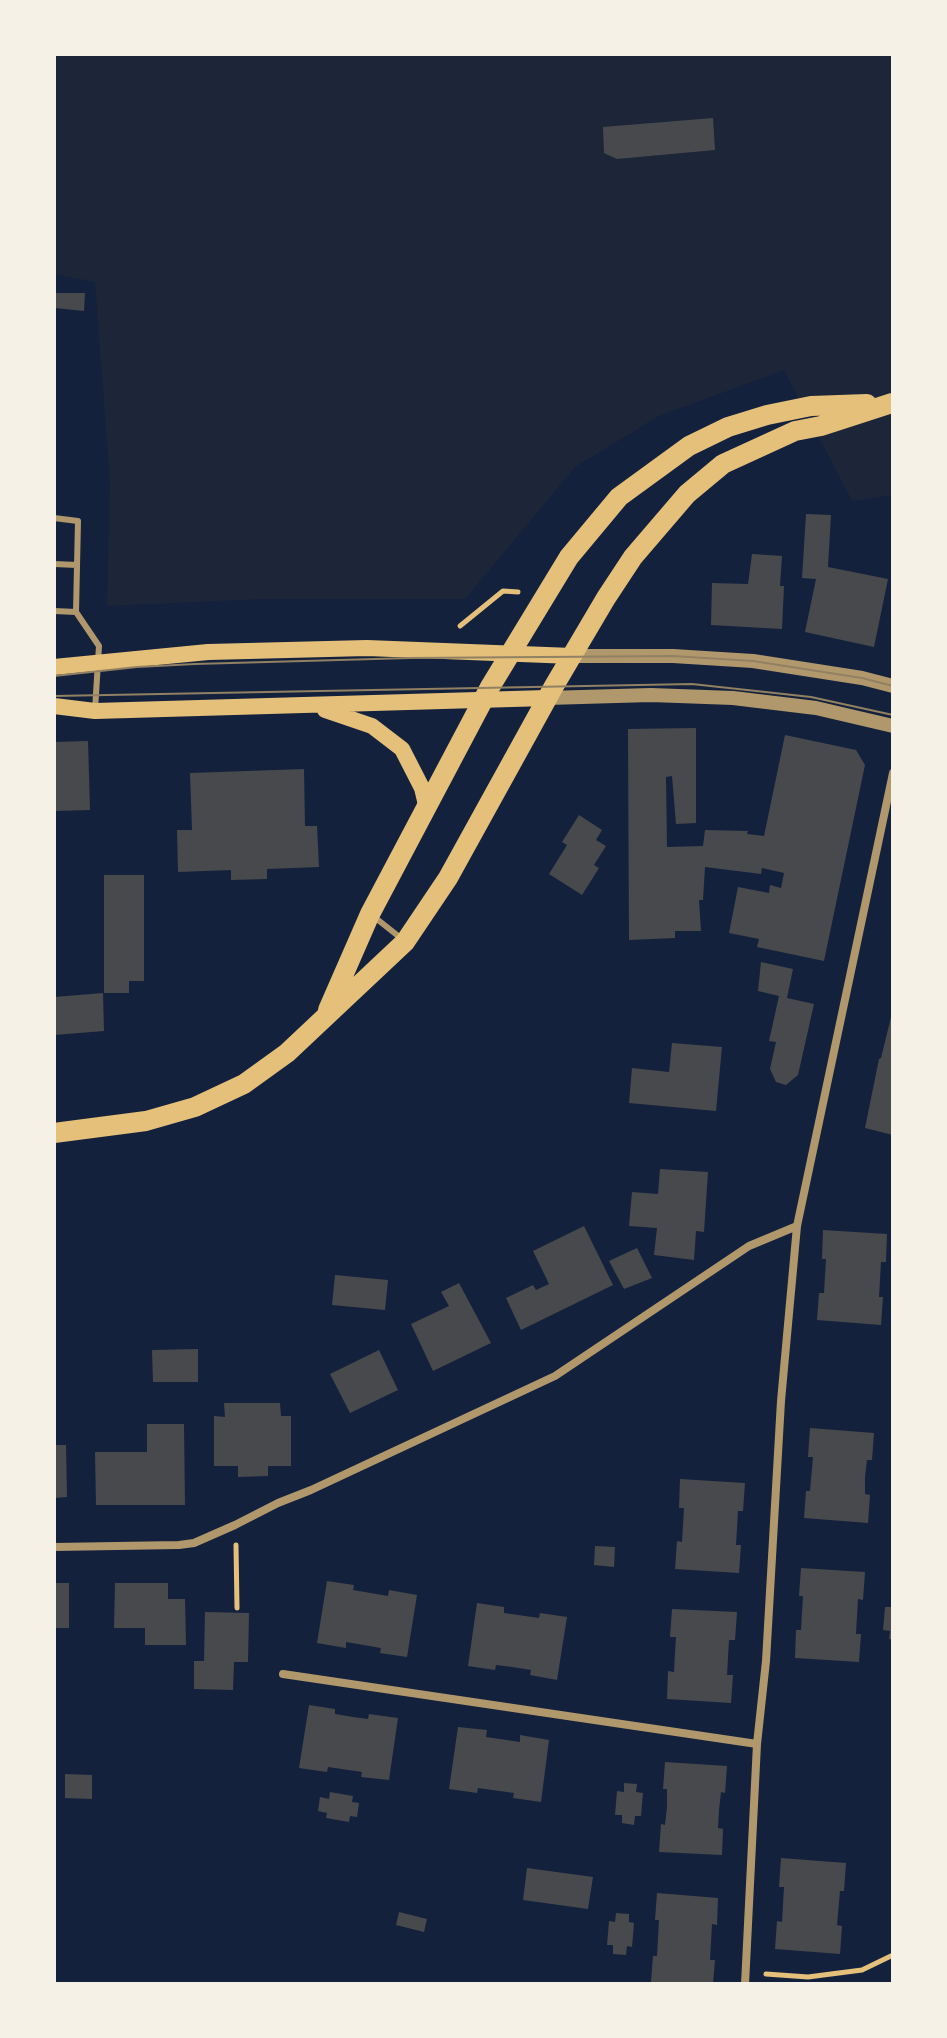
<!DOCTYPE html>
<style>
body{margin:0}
#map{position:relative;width:947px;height:2038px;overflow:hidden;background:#14213d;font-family:Ubuntu,sans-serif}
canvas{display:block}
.frame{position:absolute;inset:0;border:56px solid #f6f1e7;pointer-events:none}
</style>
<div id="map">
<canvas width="947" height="2038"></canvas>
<div class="frame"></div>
</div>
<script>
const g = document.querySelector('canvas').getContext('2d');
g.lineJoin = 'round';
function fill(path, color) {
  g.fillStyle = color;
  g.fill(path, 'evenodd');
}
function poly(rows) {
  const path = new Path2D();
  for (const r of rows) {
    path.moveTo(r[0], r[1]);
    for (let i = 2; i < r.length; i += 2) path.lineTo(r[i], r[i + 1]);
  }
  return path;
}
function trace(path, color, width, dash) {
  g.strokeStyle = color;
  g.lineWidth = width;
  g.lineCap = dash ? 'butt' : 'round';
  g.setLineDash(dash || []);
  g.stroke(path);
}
const green = poly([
 [54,54,893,54,893,495,852,501,784,370,659,416,575,467,465,599,263,599,107,606,110,482,95,282,54,274]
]);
const building = poly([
 [713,118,715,150,617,159,604,153,603,127],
 [55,293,85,293,84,311,55,308],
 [806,514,831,515,828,567,888,579,874,647,805,632,816,579,802,578],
 [752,554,782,556,780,586,784,586,782,629,711,625,712,583,748,584],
 [696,728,696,823,676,824,672,776,666,777,667,847,703,846,705,830,748,831,747,834,764,836,785,735,856,750,865,765,824,961,757,947,759,939,729,933,738,887,769,893,770,885,781,888,784,873,762,868,761,874,705,867,703,900,699,900,701,931,675,931,675,938,629,940,628,729],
 [88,741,90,810,54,811,54,742],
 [304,769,305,826,317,826,319,867,267,869,267,879,231,880,231,870,178,872,177,830,192,830,190,773],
 [579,815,602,830,596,840,606,846,594,865,599,868,582,895,549,874,567,845,562,842],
 [104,875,144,875,144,981,129,981,129,993,104,993],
 [761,962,793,969,787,998,814,1004,798,1075,786,1085,776,1082,770,1069,776,1042,769,1041,779,996,758,991],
 [103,993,104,1031,54,1035,54,997],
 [892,1013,893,1013,893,1135,865,1128,879,1059,881,1058],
 [672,1043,722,1047,716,1111,629,1103,632,1068,669,1072],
 [660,1169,708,1172,704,1232,696,1231,694,1260,654,1255,657,1228,629,1226,632,1192,658,1194],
 [584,1226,613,1285,521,1330,506,1298,533,1285,536,1290,549,1284,533,1251],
 [823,1230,887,1234,886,1262,881,1262,879,1297,883,1297,881,1325,817,1320,819,1293,824,1293,826,1259,822,1259],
 [637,1248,652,1278,624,1289,609,1261],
 [335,1275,388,1280,385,1310,332,1305],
 [459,1283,491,1343,433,1371,411,1324,449,1306,441,1292],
 [198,1349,198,1382,153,1382,152,1350],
 [379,1350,398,1390,350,1413,330,1374],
 [224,1403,280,1403,281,1416,291,1416,291,1466,268,1466,268,1476,238,1477,238,1466,214,1466,214,1416,225,1417],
 [147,1424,184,1424,185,1505,96,1505,95,1452,147,1452],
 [810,1428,874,1433,872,1460,867,1460,865,1477,865,1494,870,1495,868,1523,804,1518,806,1491,810,1491,813,1457,808,1457],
 [54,1445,66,1445,67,1497,54,1498],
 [680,1479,745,1483,743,1511,738,1511,736,1545,741,1545,739,1573,675,1569,677,1541,682,1542,684,1508,679,1508],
 [595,1546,615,1547,614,1567,594,1565],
 [801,1568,865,1572,863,1600,858,1599,857,1616,856,1634,861,1634,859,1662,795,1658,796,1630,801,1630,803,1596,799,1596],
 [327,1581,354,1585,353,1590,388,1596,389,1590,417,1595,407,1657,380,1653,381,1648,346,1642,346,1648,317,1643],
 [54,1583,69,1583,69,1628,54,1628],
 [115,1583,168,1583,168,1599,185,1599,186,1645,145,1645,145,1628,114,1628],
 [477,1603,504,1607,504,1613,539,1618,540,1613,567,1617,557,1680,530,1675,531,1670,512,1667,496,1665,495,1670,468,1666],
 [885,1607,893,1607,893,1640,889,1639,890,1631,883,1630],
 [672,1609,737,1612,735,1640,729,1640,727,1675,733,1675,731,1703,667,1699,668,1671,674,1672,675,1653,676,1637,670,1637],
 [205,1612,249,1613,248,1662,234,1662,233,1690,194,1689,194,1661,204,1661],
 [309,1705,335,1709,335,1714,353,1717,368,1719,369,1714,398,1718,389,1780,361,1777,362,1772,328,1767,327,1772,299,1768],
 [458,1727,487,1730,486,1737,520,1742,520,1735,549,1740,541,1802,513,1798,514,1793,478,1788,477,1793,449,1789],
 [665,1762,727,1766,725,1793,721,1792,719,1810,718,1828,723,1829,722,1855,659,1852,661,1824,665,1825,667,1807,667,1789,663,1789],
 [65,1774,92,1775,92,1799,65,1798],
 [624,1783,637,1784,636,1792,643,1793,641,1816,635,1816,634,1825,622,1823,622,1815,615,1815,617,1791,624,1792],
 [330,1792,353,1796,352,1802,359,1803,357,1817,350,1816,349,1822,326,1818,327,1813,318,1811,320,1797,329,1799],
 [781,1858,846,1863,844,1891,840,1891,837,1925,842,1926,840,1954,775,1949,777,1921,782,1922,784,1887,779,1887],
 [527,1868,593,1877,588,1909,523,1900],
 [657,1893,718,1898,717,1925,712,1924,710,1960,715,1960,713,1984,651,1982,653,1956,657,1956,659,1920,655,1920],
 [399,1912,427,1919,424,1932,396,1925],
 [616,1913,629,1914,629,1922,634,1923,632,1947,627,1946,626,1955,613,1954,613,1945,607,1945,609,1921,615,1922]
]);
const path = poly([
 [460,626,503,591,518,592],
 [236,1545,237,1608],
 [766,1974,808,1977,862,1970,893,1955]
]);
const service = poly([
 [54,518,78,521,76,612,99,646,95,710],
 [54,564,77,565],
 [54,611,76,612],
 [373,916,402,939]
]);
const minor = poly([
 [54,1547,179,1545,194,1543,235,1525,278,1503,311,1490,555,1376,749,1246,797,1226],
 [283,1674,757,1744],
 [745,1984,757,1744,766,1661,781,1401,797,1226,893,773]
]);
const tertiary = poly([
 [572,656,673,656,753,661,862,678,893,686],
 [547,698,651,695,733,698,816,708,893,726]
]);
const secondary = poly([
 [54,667,208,652,367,648,572,656],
 [54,706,95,711,547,698],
 [325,710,372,726,402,749,422,788,426,805]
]);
const primary = poly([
 [328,1010,370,914,490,687,569,557,619,497,689,446,728,427,767,415,811,406,867,404],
 [54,1133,146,1121,195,1107,244,1084,287,1053,405,942,448,878,554,686,606,598,633,557,687,494,723,464,795,431,821,426,892,403]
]);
const tram = poly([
 [54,676,137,667,195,664,411,658,673,656,753,661,862,678,893,686],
 [54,696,692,684,811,697,893,715]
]);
fill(green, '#1d2539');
fill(building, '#48494c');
trace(path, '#e5c07b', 5);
trace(service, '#b1986c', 6);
trace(minor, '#b1986c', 8);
trace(tertiary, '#b1986c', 14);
trace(secondary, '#e5c07b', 16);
trace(primary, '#e5c07b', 20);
trace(tram, '#918062', 2);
</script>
